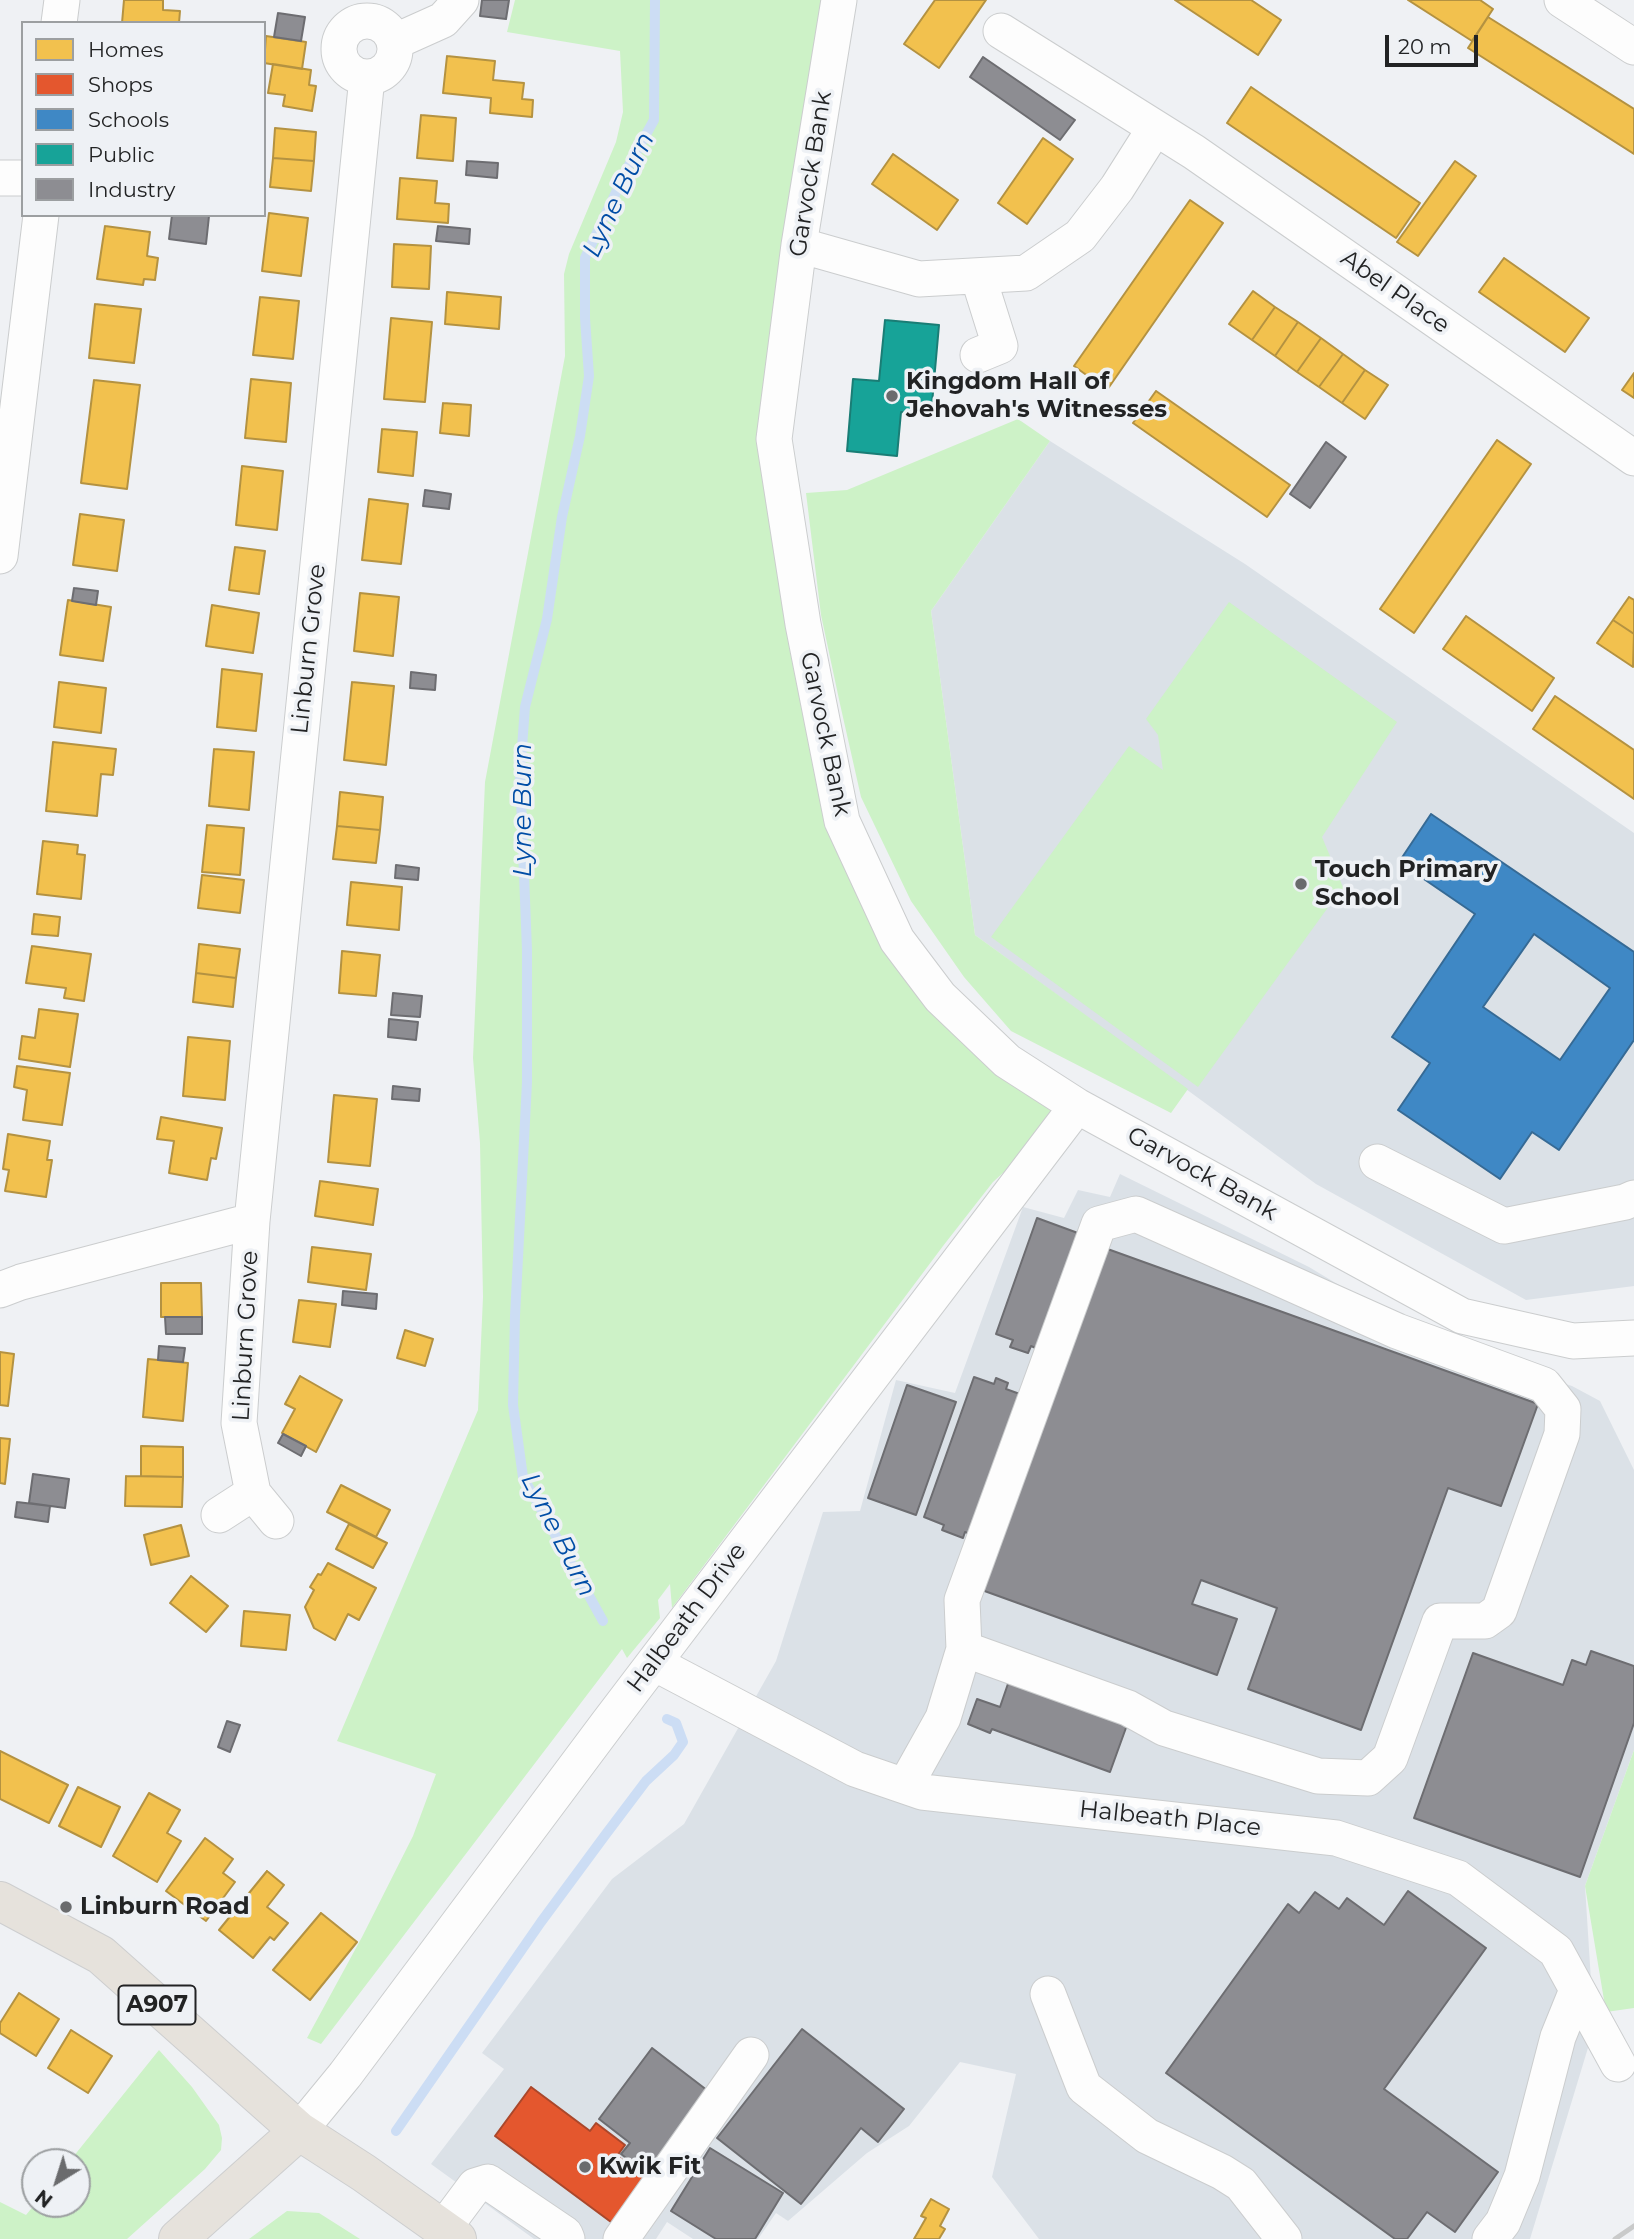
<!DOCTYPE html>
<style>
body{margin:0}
#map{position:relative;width:1634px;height:2239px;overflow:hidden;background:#eff1f4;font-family:Montserrat,sans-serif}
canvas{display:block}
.legend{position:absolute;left:21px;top:21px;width:245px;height:196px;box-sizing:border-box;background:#eef1f5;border:2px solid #9c9fa1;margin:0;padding:9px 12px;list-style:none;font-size:21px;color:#222324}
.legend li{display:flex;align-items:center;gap:14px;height:35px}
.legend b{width:35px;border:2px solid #9c9fa1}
.north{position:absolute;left:21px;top:2148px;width:70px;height:70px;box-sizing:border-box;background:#eef1f5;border:2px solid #9c9fa1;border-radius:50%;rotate:218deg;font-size:19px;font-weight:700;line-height:28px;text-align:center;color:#222324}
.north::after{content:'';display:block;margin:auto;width:24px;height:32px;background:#6a6b6d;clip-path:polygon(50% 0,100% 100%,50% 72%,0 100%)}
.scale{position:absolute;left:1385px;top:35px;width:93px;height:32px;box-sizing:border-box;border:4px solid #222324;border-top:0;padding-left:9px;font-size:21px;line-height:24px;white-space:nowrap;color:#222324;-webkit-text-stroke:5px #eef1f5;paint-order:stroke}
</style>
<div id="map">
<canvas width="1634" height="2239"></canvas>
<ul class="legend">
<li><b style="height:19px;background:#f2c14e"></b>Homes</li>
<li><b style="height:19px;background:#e4572e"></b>Shops</li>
<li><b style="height:19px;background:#3f88c5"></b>Schools</li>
<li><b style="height:19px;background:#17a398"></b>Public</li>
<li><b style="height:19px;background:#8d8d92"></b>Industry</li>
</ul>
<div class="north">N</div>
<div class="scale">20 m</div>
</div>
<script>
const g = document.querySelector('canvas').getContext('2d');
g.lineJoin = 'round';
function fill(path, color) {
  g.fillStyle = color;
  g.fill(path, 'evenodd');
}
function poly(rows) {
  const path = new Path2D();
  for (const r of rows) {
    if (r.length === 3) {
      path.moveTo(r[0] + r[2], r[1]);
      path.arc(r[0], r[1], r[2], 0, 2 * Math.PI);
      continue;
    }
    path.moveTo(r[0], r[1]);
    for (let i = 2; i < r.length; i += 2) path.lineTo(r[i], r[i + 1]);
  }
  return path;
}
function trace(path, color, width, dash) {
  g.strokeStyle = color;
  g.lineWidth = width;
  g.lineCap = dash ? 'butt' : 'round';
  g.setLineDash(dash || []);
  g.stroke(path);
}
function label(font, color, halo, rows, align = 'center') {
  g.font = font + ' Montserrat,sans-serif';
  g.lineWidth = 7;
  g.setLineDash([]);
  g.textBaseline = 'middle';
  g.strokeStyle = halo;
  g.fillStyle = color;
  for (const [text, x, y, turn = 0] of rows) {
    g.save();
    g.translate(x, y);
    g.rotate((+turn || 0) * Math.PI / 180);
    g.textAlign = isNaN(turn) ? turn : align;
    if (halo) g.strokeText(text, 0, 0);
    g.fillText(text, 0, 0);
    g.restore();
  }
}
const built = poly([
 [1050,441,1245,564,1634,833,1634,1286,1526,1300,1316,1184,975,935,931,611],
 [1120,1174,1309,1267,1392,1317,1465,1353,1572,1386,1600,1401,1634,1470,1634,1750,1585,1886,1594,2028,1530,2239,1039,2239,992,2177,1016,2074,960,2062,909,2126,867,2153,788,2221,776,2213,758,2239,693,2239,667,2222,656,2239,534,2239,431,2164,504,2069,482,2053,612,1879,684,1824,776,1661,823,1512,860,1511,896,1380,955,1393,1023,1207,1064,1218,1078,1190,1110,1197]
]);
const green = poly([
 [515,0,839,0,774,439,842,821,897,940,1077,1106,993,1182,943,1246,672,1608,670,1584,658,1600,660,1618,627,1658,622,1649,321,2044,307,2038,362,1937,413,1836,436,1774,337,1741,478,1410,483,1297,480,1143,473,1058,485,782,565,356,564,274,569,254,616,142,623,112,620,51,507,32],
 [1018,419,1050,441,931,611,975,935,1188,1089,1171,1113,1011,1031,964,977,911,901,861,797,840,704,821,615,806,493,847,490],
 [1229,602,1397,722,1322,837,1350,904,1337,895,1198,1087,991,937,1129,746,1163,770,1158,735,1146,719],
 [1634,1750,1634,2008,1606,2012,1585,1886],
 [159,2050,192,2087,219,2125,222,2138,221,2150,205,2169,127,2239,0,2239,0,2202,26,2215,35,2204,77,2204,77,2162,69,2162],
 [287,2211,319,2213,360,2239,249,2239]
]);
const homes = poly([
 [124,0,163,0,163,10,180,11,179,23,122,23,124,0],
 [935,0,986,0,939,68,904,44,935,0],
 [1175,0,1251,0,1281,20,1258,55,1175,0],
 [1408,0,1480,0,1493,9,1472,41,1408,0],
 [1488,17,1634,109,1634,154,1468,48,1488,17],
 [266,36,306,42,302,69,264,63,266,36],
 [447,56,495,61,493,80,524,83,522,99,533,100,532,117,490,113,491,98,443,93,447,56],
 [273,64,311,70,309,85,316,86,312,111,283,106,285,95,268,93,273,64],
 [1251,87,1420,203,1396,238,1227,123,1251,87],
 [421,115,456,118,453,161,417,158,421,115],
 [275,128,316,132,314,161,273,158,275,128],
 [1043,138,1073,159,1027,224,998,203,1043,138],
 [893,154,958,200,937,230,872,184,893,154],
 [273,158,314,161,311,191,270,187,273,158],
 [1455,161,1476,176,1418,256,1397,242,1455,161],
 [400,178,437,181,435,203,449,204,448,223,397,219,400,178],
 [1190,200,1223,223,1107,390,1074,366,1190,200],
 [269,213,308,218,301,276,262,271,269,213],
 [105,226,150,232,147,256,158,258,155,280,144,279,143,285,97,279,105,226],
 [394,244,431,246,429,289,392,287,394,244],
 [1504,258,1589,318,1565,352,1479,292,1504,258],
 [1253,291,1275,307,1252,340,1229,324,1253,291],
 [447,292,501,297,499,329,445,324,447,292],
 [260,297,299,301,293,359,253,355,260,297],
 [95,304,141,309,134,363,89,358,95,304],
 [1275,307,1298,322,1275,356,1252,340,1275,307],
 [391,318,432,322,425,402,384,399,391,318],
 [1298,322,1321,338,1297,372,1275,356,1298,322],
 [1321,338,1343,354,1319,387,1297,372,1321,338],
 [1343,354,1365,370,1342,403,1319,387,1343,354],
 [1365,370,1388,385,1365,419,1342,403,1365,370],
 [1634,373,1634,398,1622,390,1634,373],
 [251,379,291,383,286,442,245,438,251,379],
 [94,380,140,385,127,489,81,483,94,380],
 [1156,391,1290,485,1267,517,1133,423,1156,391],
 [443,403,471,405,469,436,440,433,443,403],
 [382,429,417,432,413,476,378,472,382,429],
 [1497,440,1531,464,1414,633,1380,609,1497,440],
 [242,466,283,471,277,530,236,525,242,466],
 [369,499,408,504,401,564,362,560,369,499],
 [80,514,124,520,117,571,73,565,80,514],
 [235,547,265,551,259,594,229,590,235,547],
 [360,593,399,597,393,656,354,651,360,593],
 [1629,597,1634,600,1634,634,1613,620,1629,597],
 [68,600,111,607,103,661,60,655,68,600],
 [212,605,259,613,253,653,206,646,212,605],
 [1466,616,1554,678,1532,711,1443,649,1466,616],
 [1613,620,1634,634,1633,667,1597,643,1613,620],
 [222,669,262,674,256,731,217,727,222,669],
 [59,682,106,688,101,733,54,727,59,682],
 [352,682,394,686,386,765,344,760,352,682],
 [1555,696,1634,750,1634,799,1533,729,1555,696],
 [53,742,116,749,113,775,101,774,97,816,46,811,53,742],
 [214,749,254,752,249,810,209,806,214,749],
 [340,792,383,797,380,830,337,826,340,792],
 [207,825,244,828,240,875,202,872,207,825],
 [337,826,380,830,376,863,333,859,337,826],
 [43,841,78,845,77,854,85,855,81,899,37,894,43,841],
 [202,875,244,880,240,913,198,908,202,875],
 [351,882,402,887,399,930,347,925,351,882],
 [34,914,60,917,58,936,32,934,34,914],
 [199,944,240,949,236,978,196,973,199,944],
 [32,946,91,954,84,1001,64,998,66,988,26,983,32,946],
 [342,951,380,955,376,996,339,993,342,951],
 [196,973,236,978,233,1007,193,1002,196,973],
 [39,1009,78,1014,70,1067,19,1059,22,1036,35,1038,39,1009],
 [188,1037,230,1041,225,1100,183,1096,188,1037],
 [17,1066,70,1073,62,1125,23,1120,27,1090,14,1087,17,1066],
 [334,1095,377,1099,370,1166,328,1162,334,1095],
 [161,1117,222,1128,216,1159,211,1158,207,1180,169,1173,174,1141,157,1139,161,1117],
 [8,1134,50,1141,47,1160,52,1160,46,1197,5,1191,9,1170,3,1169,8,1134],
 [320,1181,378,1189,373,1225,315,1216,320,1181],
 [312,1247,371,1254,366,1290,308,1282,312,1247],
 [161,1283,201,1283,202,1317,161,1317,161,1283],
 [299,1300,336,1304,330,1347,293,1342,299,1300],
 [405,1330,433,1339,425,1366,397,1358,405,1330],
 [0,1352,14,1354,8,1406,0,1405,0,1352],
 [148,1359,188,1363,183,1421,143,1417,148,1359],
 [300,1376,342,1400,316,1452,282,1433,295,1409,285,1404,300,1376],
 [0,1438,10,1439,5,1484,0,1483,0,1438],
 [141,1446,183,1447,183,1477,141,1476,141,1446],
 [126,1476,183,1477,182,1507,125,1506,126,1476],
 [341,1485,390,1510,376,1537,327,1512,341,1485],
 [349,1524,387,1543,373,1568,336,1549,349,1524],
 [181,1525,189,1556,151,1565,144,1535,181,1525],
 [328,1563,376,1588,359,1620,348,1614,335,1640,314,1628,305,1607,314,1590,310,1587,318,1574,321,1575,328,1563],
 [191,1576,228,1606,206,1632,170,1603,191,1576],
 [244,1611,290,1615,286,1650,241,1646,244,1611],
 [0,1751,68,1785,49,1823,0,1799,0,1751],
 [78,1787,120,1807,101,1847,59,1826,78,1787],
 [149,1793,180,1810,167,1833,181,1841,157,1882,113,1856,149,1793],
 [205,1838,233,1859,223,1873,235,1882,206,1921,166,1891,205,1838],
 [267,1871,284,1885,267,1907,288,1923,274,1940,270,1937,253,1958,219,1930,267,1871],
 [321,1913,357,1942,310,2000,273,1970,321,1913],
 [19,1993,59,2019,36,2056,0,2033,0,2023,19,1993],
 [71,2030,112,2056,88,2093,48,2068,71,2030],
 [931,2199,949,2209,940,2226,945,2229,939,2239,914,2239,926,2218,921,2216,931,2199]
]);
const shops = poly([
 [531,2087,590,2131,596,2123,625,2145,617,2156,649,2179,615,2225,495,2136,531,2087]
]);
const schools = poly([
 [1431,814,1634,952,1634,1040,1559,1150,1532,1132,1500,1179,1398,1110,1430,1063,1392,1037,1475,914,1399,862,1431,814],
 [1534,934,1610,988,1560,1060,1483,1007,1534,934]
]);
const public = poly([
 [885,320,939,325,931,415,901,412,897,456,847,451,853,379,879,381,885,320]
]);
const industry = poly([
 [482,0,509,0,506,19,480,16,482,0],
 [278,13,305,17,301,41,274,37,278,13],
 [983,57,1075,120,1060,140,970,77,983,57],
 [467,161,498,163,497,178,466,175,467,161],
 [172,215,209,216,206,244,169,239,172,215],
 [438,226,470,229,469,244,436,241,438,226],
 [1326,442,1346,457,1310,508,1290,494,1326,442],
 [425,490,451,494,449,509,423,506,425,490],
 [74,588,98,591,96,605,72,601,74,588],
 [411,672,436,675,435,690,410,688,411,672],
 [396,865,419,868,418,880,395,878,396,865],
 [393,993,422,996,420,1017,391,1015,393,993],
 [389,1019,418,1022,416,1040,388,1037,389,1019],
 [393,1086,420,1089,419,1101,392,1099,393,1086],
 [1037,1218,1086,1236,1045,1352,1031,1346,1028,1353,1010,1347,1013,1340,996,1334,1037,1218],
 [1102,1247,1538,1404,1501,1506,1448,1488,1361,1730,1248,1689,1277,1608,1201,1580,1192,1604,1237,1619,1217,1675,979,1589,1102,1247],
 [343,1291,377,1294,376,1309,342,1305,343,1291],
 [165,1317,202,1317,202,1334,166,1334,165,1317],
 [159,1346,185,1348,183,1362,158,1360,159,1346],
 [974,1377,994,1384,996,1378,1008,1383,1006,1389,1028,1397,978,1537,965,1532,963,1538,942,1530,944,1525,924,1517,974,1377],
 [907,1385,956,1402,916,1515,868,1498,907,1385],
 [283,1434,306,1446,301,1456,278,1443,283,1434],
 [33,1474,69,1479,65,1508,29,1503,33,1474],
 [17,1502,50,1506,48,1522,15,1517,17,1502],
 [1591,1651,1634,1666,1634,1723,1580,1877,1414,1818,1473,1653,1563,1685,1572,1660,1586,1665,1591,1651],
 [1011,1675,1127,1725,1110,1772,992,1729,990,1733,968,1724,977,1699,1000,1707,1011,1675],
 [227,1721,240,1725,230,1752,218,1747,227,1721],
 [1408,1891,1486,1948,1384,2089,1498,2172,1455,2232,1427,2212,1407,2239,1395,2239,1166,2073,1288,1904,1299,1913,1315,1892,1339,1909,1347,1898,1384,1925,1408,1891],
 [802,2029,904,2109,878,2142,861,2128,801,2204,717,2138,802,2029],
 [652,2048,712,2094,649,2176,621,2154,630,2143,599,2119,652,2048],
 [710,2148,783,2193,755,2239,716,2239,671,2211,710,2148]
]);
const stream = poly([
 [603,1621,523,1477,513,1405,515,1316,527,1082,527,950,520,774,525,707,547,619,562,517,580,436,589,376,585,318,585,258,628,167,654,120,655,0],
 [396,2131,541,1922,606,1834,646,1781,674,1755,683,1742,676,1723,667,1719]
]);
const minor = poly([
 [839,0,799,245,774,439,803,624,842,821,897,940,940,997,1007,1061,1077,1106,1462,1316,1573,1341,1634,1338],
 [1562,0,1634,47],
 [367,49,28],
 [59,23,62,0],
 [1001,31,1194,152,1634,458],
 [394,42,443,20,461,0],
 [0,178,23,178],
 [799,245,919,279,1026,273,1080,236,1117,188,1155,128],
 [978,276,1000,346,978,355],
 [0,556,41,215],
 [1377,1162,1504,1226,1625,1202,1634,1198],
 [0,1290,21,1282,252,1221],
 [253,1493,239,1423,252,1221,367,77],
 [219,1515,253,1493,276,1521],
 [654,1663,855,1769,922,1792,1336,1838,1458,1878,1556,1951,1618,2064],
 [905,1786,943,1718,964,1649,962,1600,1099,1224,1136,1214,1397,1331,1544,1385,1563,1409,1562,1434,1499,1611,1485,1621,1440,1621,1390,1758,1368,1778,1318,1776,1164,1728,1128,1708,964,1649],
 [1048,1994,1084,2087,1147,2136,1222,2172,1241,2184,1284,2239],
 [299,2131,345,2075,608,1723,1077,1106],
 [443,2229,475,2186,488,2182,565,2234,567,2239],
 [621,2239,751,2055],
 [1490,2239,1503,2222,1522,2176,1558,2037,1577,1990]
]);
const major = poly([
 [0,1901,101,1955,299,2131,364,2173,457,2239],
 [178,2239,299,2131]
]);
const rail = poly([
 [1615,2239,1634,2226]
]);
const markers = [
 [892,396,7,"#6a6b6d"],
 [1301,884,7,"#6a6b6d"],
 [66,1907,7,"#6a6b6d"],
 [585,2167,7,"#6a6b6d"]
];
const shields = [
 [157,2005,77]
];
const shieldNames = [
 ["A907",157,2005]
];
const streetNames = [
 ["Garvock Bank",811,174,-81],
 ["Abel Place",1395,292,35],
 ["Linburn Grove",309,649,-84],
 ["Garvock Bank",825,734,78],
 ["Garvock Bank",1202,1174,29],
 ["Linburn Grove",246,1336,-87],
 ["Halbeath Drive",687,1618,-53],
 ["Halbeath Place",1170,1819,6]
];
const poiNames = [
 ["Kingdom Hall of",906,382],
 ["Jehovah's Witnesses",906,410],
 ["Touch Primary",1315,870],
 ["School",1315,898],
 ["Linburn Road",80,1907],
 ["Kwik Fit",599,2167]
];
const waterNames = [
 ["Lyne Burn",619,195,-65],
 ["Lyne Burn",523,810,-90],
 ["Lyne Burn",558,1535,63]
];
fill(built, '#dbe1e7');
fill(green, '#cdf2c7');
fill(homes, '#f2c14e');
trace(homes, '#b49241', 2);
fill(shops, '#e4572e');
trace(shops, '#aa472b', 2);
fill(schools, '#3f88c5');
trace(schools, '#366a95', 2);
fill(public, '#17a398');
trace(public, '#1a7d75', 2);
fill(industry, '#8d8d92');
trace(industry, '#6d6d71', 2);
trace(stream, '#ccddf4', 10);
trace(minor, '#cbcdce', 37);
trace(major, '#cdcecf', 40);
trace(minor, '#fdfdfd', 35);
trace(major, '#e6e2dc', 38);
trace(rail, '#c9caca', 5);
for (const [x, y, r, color] of markers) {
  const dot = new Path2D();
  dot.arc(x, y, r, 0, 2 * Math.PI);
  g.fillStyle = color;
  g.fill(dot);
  trace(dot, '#eef1f5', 2.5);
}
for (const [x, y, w] of shields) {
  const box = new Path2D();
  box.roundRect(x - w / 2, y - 19.5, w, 39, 5);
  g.fillStyle = '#eef1f5';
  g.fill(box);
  trace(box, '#222324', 2);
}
label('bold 23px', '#222324', null, shieldNames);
label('24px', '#222324', '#eef1f5', streetNames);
label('bold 24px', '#222324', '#eef1f5', poiNames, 'left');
label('italic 26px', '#004da6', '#eef1f5', waterNames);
</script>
